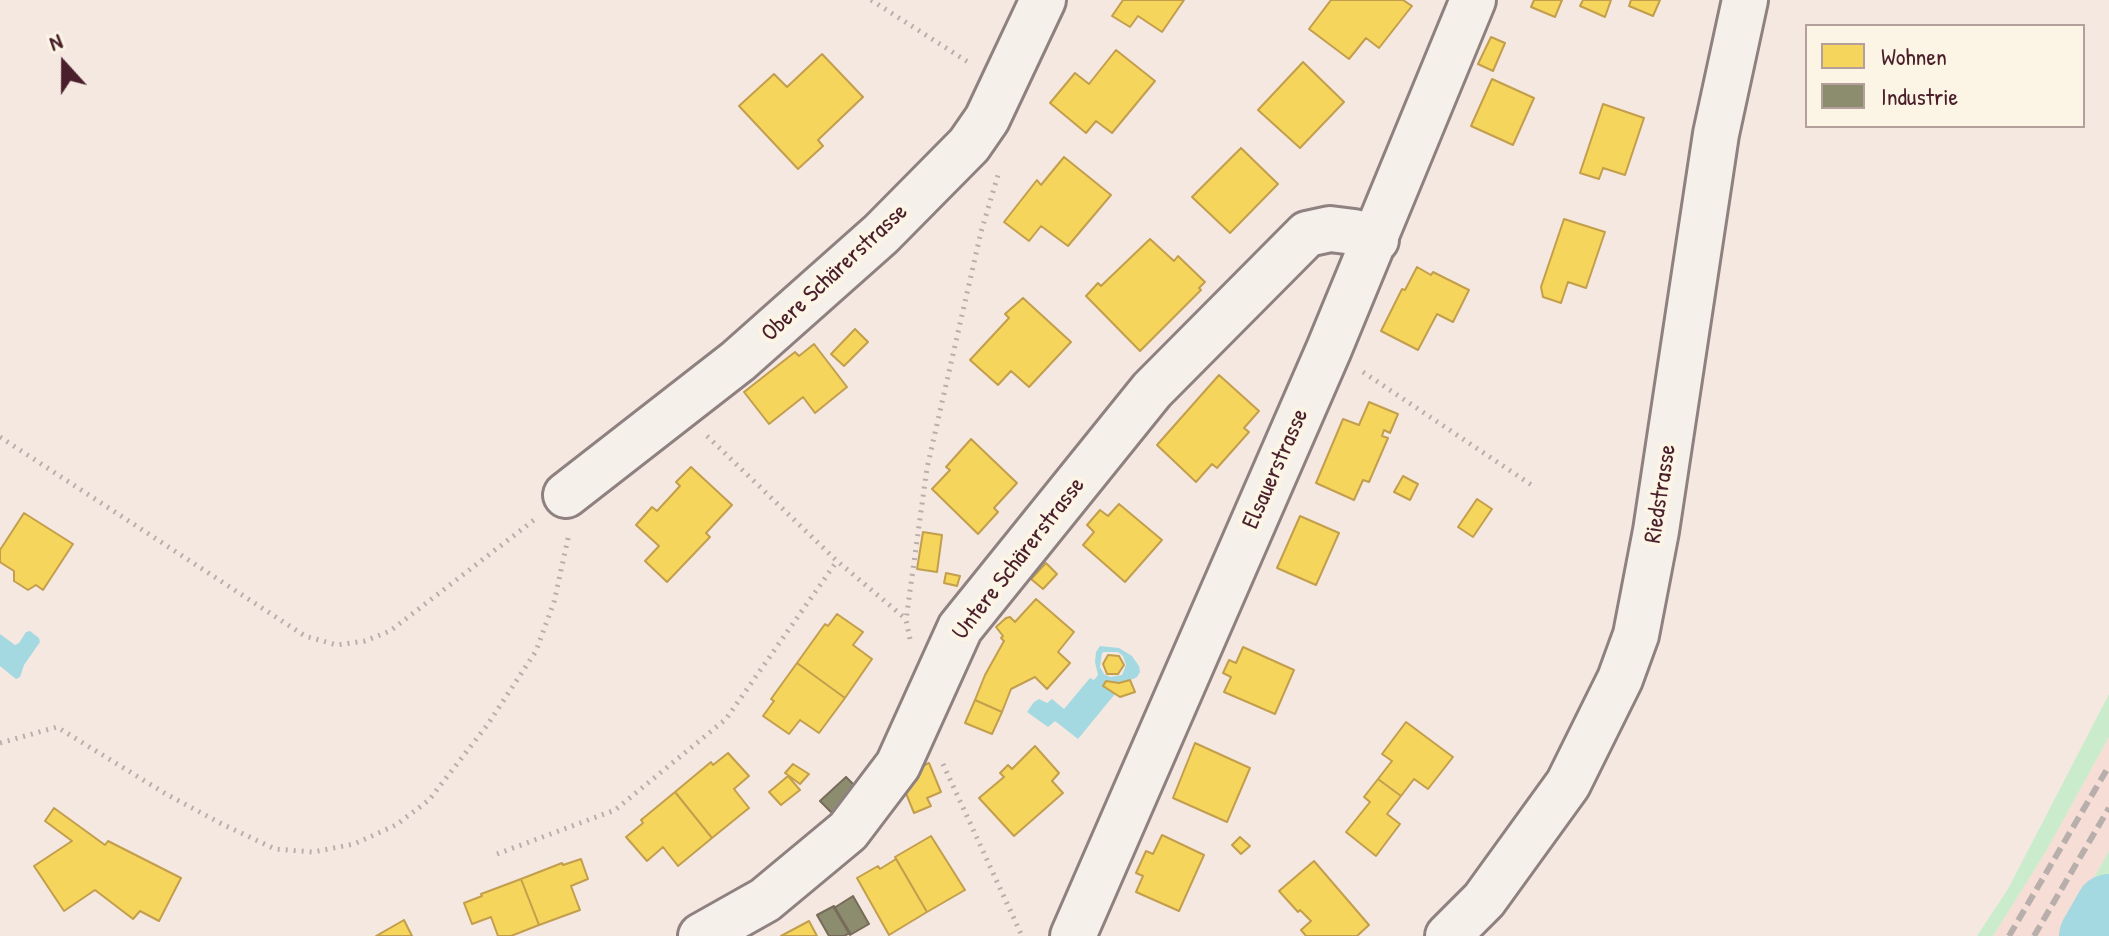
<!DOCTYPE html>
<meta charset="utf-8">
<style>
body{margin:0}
#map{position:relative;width:2109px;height:936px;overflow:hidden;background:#f5e8e1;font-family:"Patrick Hand",sans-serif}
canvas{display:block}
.legend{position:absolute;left:1805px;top:24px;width:280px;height:104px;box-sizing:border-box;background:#fcf5e5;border:2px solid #b59f9b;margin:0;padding:10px 14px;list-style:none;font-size:24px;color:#4a1f2b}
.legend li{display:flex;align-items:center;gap:16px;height:40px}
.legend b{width:40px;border:2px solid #b59f9b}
.north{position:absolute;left:24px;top:24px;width:80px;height:80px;-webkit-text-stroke:6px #fcf5e5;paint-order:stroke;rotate:339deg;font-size:22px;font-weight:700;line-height:32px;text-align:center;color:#4a1f2b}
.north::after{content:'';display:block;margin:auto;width:28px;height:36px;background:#4a1f2b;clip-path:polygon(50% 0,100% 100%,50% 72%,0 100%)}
</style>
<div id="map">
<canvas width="2109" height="936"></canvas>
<ul class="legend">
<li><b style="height:22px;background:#f6d55c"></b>Wohnen</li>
<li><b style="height:22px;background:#8c8c6e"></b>Industrie</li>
</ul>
<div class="north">N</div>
</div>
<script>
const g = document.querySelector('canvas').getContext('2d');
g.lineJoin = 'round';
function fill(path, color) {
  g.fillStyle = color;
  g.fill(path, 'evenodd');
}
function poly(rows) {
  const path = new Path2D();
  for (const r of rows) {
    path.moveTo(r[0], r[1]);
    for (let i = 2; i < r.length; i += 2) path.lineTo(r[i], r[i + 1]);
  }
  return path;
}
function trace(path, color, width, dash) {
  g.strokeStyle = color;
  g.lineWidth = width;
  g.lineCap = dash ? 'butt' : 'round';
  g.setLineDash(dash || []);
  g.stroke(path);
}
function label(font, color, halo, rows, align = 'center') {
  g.font = font + ' "Patrick Hand",sans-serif';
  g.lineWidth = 8;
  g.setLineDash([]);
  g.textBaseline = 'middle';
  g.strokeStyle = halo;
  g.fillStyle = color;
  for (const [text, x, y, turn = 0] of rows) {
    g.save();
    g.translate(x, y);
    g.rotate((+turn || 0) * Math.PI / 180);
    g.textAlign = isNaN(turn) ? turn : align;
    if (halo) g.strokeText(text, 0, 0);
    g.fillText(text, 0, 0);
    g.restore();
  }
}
const built = poly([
 [2109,737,2109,851,2092,881,2059,936,1993,936,2045,853]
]);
const green = poly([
 [2109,694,2109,737,2045,853,1993,936,1977,936,2008,889],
 [2109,851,2109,936,2059,936,2092,881]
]);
const water = poly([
 [30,631,39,638,40,642,24,665,20,677,16,679,0,666,0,634,15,645,19,643,26,632],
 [1100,646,1119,648,1132,656,1139,666,1140,672,1137,677,1133,679,1119,683,1107,681,1103,685,1115,694,1078,739,1055,721,1048,727,1027,712,1034,702,1039,699,1047,703,1052,699,1064,709,1090,678,1094,680,1098,675,1095,662,1096,652],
 [1104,652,1118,652,1123,656,1126,665,1122,675,1110,677,1104,674,1100,667,1102,653]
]);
const homes = poly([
 [1123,0,1184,0,1162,32,1138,16,1130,27,1112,16,1123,0],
 [1331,0,1403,0,1412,6,1379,48,1366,38,1349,59,1309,29,1331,0],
 [1534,0,1562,0,1555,17,1531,7,1534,0],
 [1583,0,1611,0,1605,17,1580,6,1583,0],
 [1631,0,1660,0,1653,16,1629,6,1631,0],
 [1491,37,1505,43,1493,71,1478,64,1491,37],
 [1116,50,1155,81,1112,133,1096,121,1086,133,1050,103,1075,73,1089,84,1116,50],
 [822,54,863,97,818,140,823,146,798,169,739,106,774,74,787,87,822,54],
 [1303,62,1344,102,1300,148,1258,110,1303,62],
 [1492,79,1534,98,1513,145,1471,126,1492,79],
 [1603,104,1644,118,1625,175,1603,168,1599,179,1580,173,1603,104],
 [1241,148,1278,184,1230,233,1192,197,1241,148],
 [1064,157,1111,195,1068,246,1041,226,1029,241,1004,222,1037,180,1041,185,1064,157],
 [1564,219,1605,232,1586,288,1568,282,1561,303,1543,297,1541,287,1564,219],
 [1150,239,1174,261,1178,256,1205,282,1199,288,1201,290,1140,351,1086,296,1098,283,1101,286,1150,239],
 [1417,267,1431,275,1433,272,1469,290,1453,322,1437,314,1418,350,1381,331,1402,289,1405,290,1417,267],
 [1023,298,1071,342,1029,387,1011,371,998,385,970,360,1009,318,1005,314,1023,298],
 [855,329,868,342,844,366,831,354,855,329],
 [814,344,847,387,815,413,803,397,769,424,744,392,795,352,799,356,814,344],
 [1219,375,1259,411,1244,428,1249,432,1217,468,1212,464,1196,482,1157,445,1219,375],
 [1369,402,1398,414,1390,433,1384,430,1382,436,1388,438,1369,482,1363,480,1354,500,1316,483,1343,419,1359,425,1369,402],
 [971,439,1017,483,994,508,998,512,978,534,932,489,950,470,946,467,971,439],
 [691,467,732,505,706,533,710,537,667,582,645,561,659,546,636,525,652,507,657,511,680,486,676,482,691,467],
 [1403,476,1418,484,1410,500,1394,492,1403,476],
 [1477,499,1492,509,1473,537,1458,527,1477,499],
 [1119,504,1162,540,1125,582,1083,545,1094,532,1087,525,1100,510,1108,516,1119,504],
 [24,513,73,544,43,590,36,585,28,590,14,581,14,571,0,562,0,550,24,513],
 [1300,516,1339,533,1316,585,1277,568,1300,516],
 [923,532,942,535,937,572,917,569,923,532],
 [1046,563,1057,574,1043,589,1031,579,1046,563],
 [946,573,960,576,957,586,944,583,946,573],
 [1036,599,1074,632,1058,652,1070,663,1047,689,1035,677,1011,689,1002,712,975,700,985,675,1004,641,1001,638,1003,636,996,627,1006,618,1010,617,1015,622,1036,599],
 [837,614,863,632,853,645,872,659,845,698,797,663,825,624,828,626,837,614],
 [1243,647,1294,670,1275,714,1224,692,1231,677,1223,673,1229,660,1236,663,1243,647],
 [1108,655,1119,656,1124,665,1118,674,1107,674,1103,664,1108,655],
 [797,663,845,698,819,733,800,720,789,734,763,716,774,701,771,699,797,663],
 [1130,680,1135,692,1120,697,1103,686,1106,681,1119,683,1130,680],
 [975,700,1002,712,992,734,965,723,975,700],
 [1406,722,1453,757,1428,789,1414,779,1401,796,1378,779,1392,761,1382,754,1406,722],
 [1195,743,1250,768,1227,822,1173,798,1195,743],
 [1035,746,1059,773,1052,781,1063,793,1014,836,979,798,1004,777,1000,773,1008,765,1012,769,1035,746],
 [728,753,749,776,734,789,749,808,712,838,675,792,711,762,713,765,728,753],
 [929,763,941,792,927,798,931,806,914,813,903,786,917,780,913,770,929,763],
 [793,764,809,774,800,784,785,773,793,764],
 [788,776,800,790,781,805,769,792,788,776],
 [1378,779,1401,796,1387,814,1400,824,1376,856,1346,832,1370,802,1364,797,1378,779],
 [675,792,712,838,678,866,663,847,647,861,626,837,643,823,641,820,675,792],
 [54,808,105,845,108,841,181,878,159,921,140,911,133,919,95,890,64,911,34,866,72,841,45,821,54,808],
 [1162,835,1204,855,1179,911,1136,892,1143,876,1136,873,1146,851,1153,854,1162,835],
 [931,836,965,890,927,912,895,857,931,836],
 [1240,837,1250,846,1241,854,1232,845,1240,837],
 [581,859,588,879,571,886,580,910,539,925,521,879,562,863,563,865,581,859],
 [896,859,927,912,889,935,857,878,878,866,880,869,896,859],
 [1314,861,1369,925,1357,936,1306,936,1301,930,1311,921,1300,910,1298,912,1279,891,1314,861],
 [521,879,539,925,511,936,498,936,491,917,472,924,464,903,482,896,481,894,521,879],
 [404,920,412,936,376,936,404,920],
 [809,921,817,936,781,936,809,921]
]);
const industry = poly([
 [846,777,860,791,834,815,820,801,846,777],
 [853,896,869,924,850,935,834,908,853,896],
 [834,906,850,933,844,936,829,936,817,915,834,906]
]);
const river = poly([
 [2093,936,2109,908]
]);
const path = poly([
 [871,0,968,62],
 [1363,372,1533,486],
 [707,436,837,561,906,619],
 [0,437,305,636,337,645,365,641,390,631,534,520],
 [910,639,906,620,927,468,981,232,998,175],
 [0,743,57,727,166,794,222,824,275,849,313,852,354,844,396,825,429,800,488,724,536,651,554,602,569,534],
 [943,764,1022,936],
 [497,854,615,810,726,719,837,561]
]);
const minor = poly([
 [566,495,738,361,881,234,969,145,987,119,1043,0],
 [701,936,765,900,848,831,898,765,960,628,1152,390,1307,234,1330,229,1354,232,1376,240],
 [1073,936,1329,349,1473,0],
 [1448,936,1484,900,1568,784,1620,679,1636,635,1656,531,1716,134,1745,0]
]);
const rail = poly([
 [2009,936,2109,766],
 [2034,936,2109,808]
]);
const streetNames = [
 ["Obere Schärerstrasse",835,273,-43],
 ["Elsauerstrasse",1276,469,-66],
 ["Riedstrasse",1661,494,-81],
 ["Untere Schärerstrasse",1019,559,-52]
];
fill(built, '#f6ddd5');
fill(green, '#cbeccc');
fill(water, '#a5d9e1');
fill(homes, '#f6d55c');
trace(homes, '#c29e4d', 2);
fill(industry, '#8c8c6e');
trace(industry, '#786b5a', 2);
trace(river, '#a5d9e1', 68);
trace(minor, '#8f8180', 50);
trace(path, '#b8afac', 5, [2, 6]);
trace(minor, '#f5f0ea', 44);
trace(rail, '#b8afac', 6, [12, 6]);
label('24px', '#4a1f2b', '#fcf5e5', streetNames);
</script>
